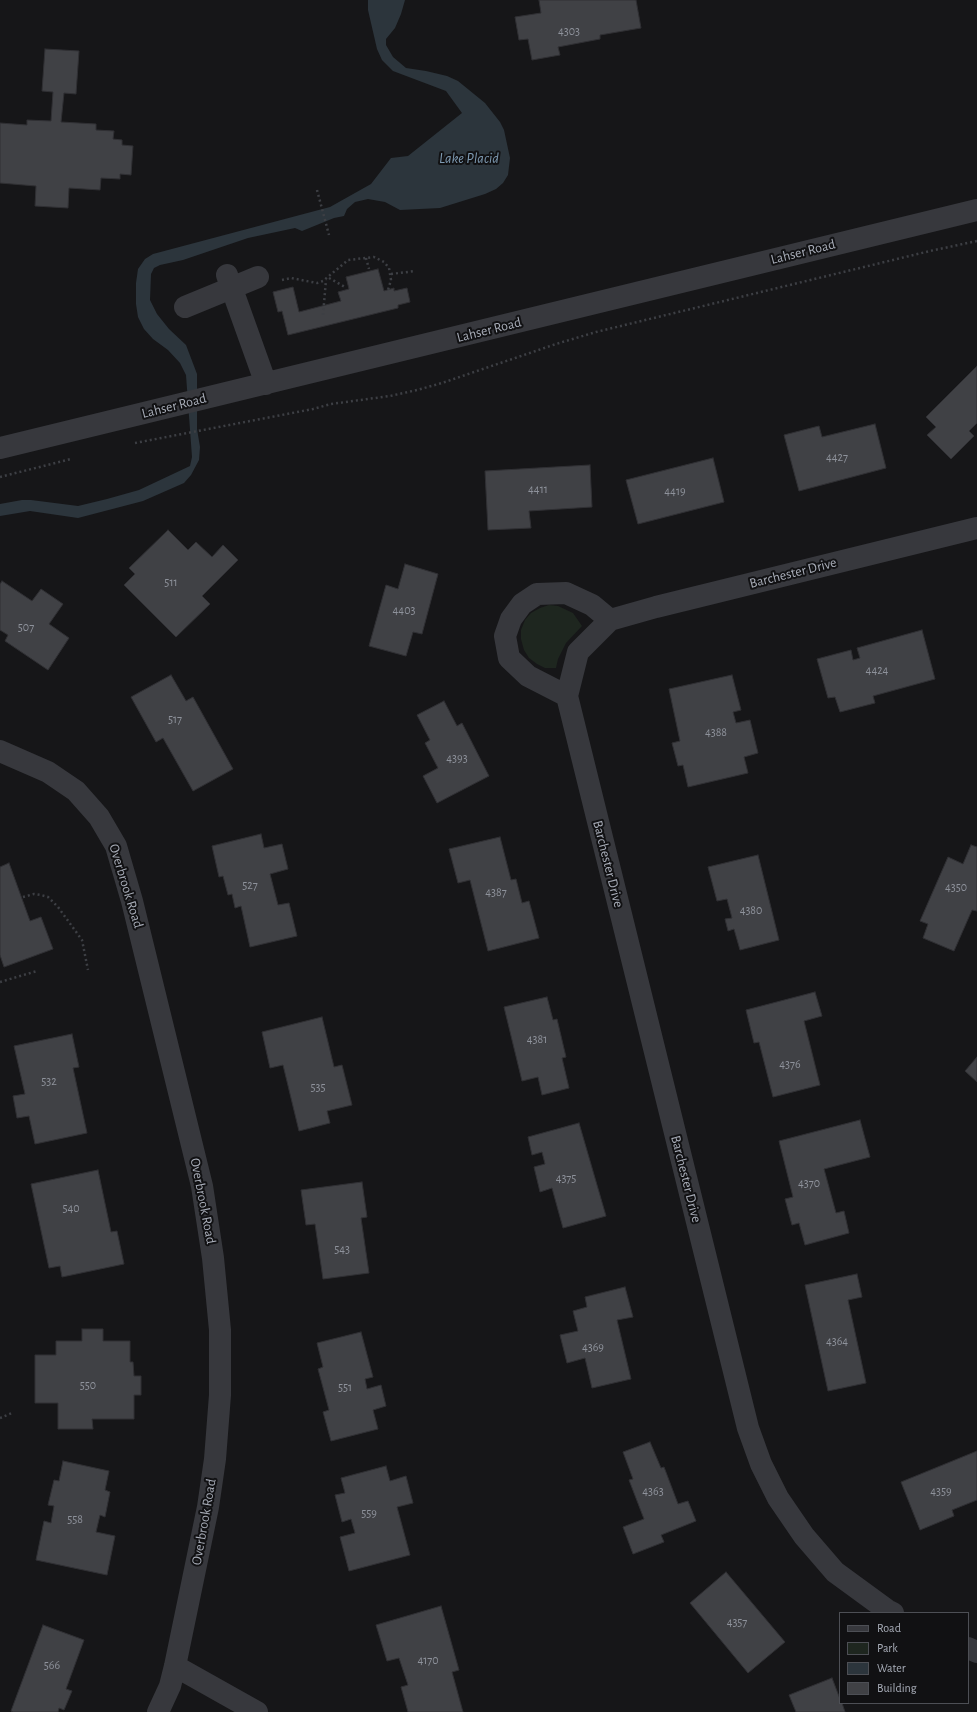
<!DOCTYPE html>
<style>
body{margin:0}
#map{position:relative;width:977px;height:1712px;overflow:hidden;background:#161618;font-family:"Alegreya Sans",sans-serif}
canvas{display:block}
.legend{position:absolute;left:839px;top:1612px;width:130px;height:92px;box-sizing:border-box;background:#111113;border:1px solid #4d4f55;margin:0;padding:5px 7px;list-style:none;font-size:12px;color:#a8adb8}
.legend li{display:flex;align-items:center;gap:8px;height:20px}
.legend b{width:20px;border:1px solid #4d4f55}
</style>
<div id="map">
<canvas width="977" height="1712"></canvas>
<ul class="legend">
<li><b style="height:5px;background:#37383d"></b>Road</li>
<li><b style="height:11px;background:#1e261f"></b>Park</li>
<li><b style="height:11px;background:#2c353c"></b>Water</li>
<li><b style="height:11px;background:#404145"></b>Building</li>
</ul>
</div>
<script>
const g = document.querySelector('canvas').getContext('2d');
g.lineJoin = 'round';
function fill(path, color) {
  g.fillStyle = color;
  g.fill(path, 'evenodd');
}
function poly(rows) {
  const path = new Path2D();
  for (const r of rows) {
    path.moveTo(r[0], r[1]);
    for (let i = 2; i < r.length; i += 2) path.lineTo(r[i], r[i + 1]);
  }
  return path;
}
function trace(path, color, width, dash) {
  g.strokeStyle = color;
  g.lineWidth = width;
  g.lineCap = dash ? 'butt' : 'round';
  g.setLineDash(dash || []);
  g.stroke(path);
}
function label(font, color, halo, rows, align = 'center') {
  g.font = font + ' "Alegreya Sans",sans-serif';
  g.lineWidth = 4;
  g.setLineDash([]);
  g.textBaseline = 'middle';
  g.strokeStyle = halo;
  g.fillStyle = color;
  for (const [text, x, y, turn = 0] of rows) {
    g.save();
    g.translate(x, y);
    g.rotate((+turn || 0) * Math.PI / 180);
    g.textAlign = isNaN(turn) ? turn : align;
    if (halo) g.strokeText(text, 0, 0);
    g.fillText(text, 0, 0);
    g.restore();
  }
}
const green = poly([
 [549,605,558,606,573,613,582,626,566,643,558,659,556,668,545,668,537,664,529,658,524,650,521,639,521,630,525,620,531,613,540,608]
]);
const water = poly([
 [368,0,405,0,401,14,395,28,386,39,386,45,393,57,406,68,426,71,447,76,458,81,485,103,500,122,504,130,510,158,508,175,503,183,496,189,485,194,440,208,400,210,385,202,368,199,355,202,347,209,344,216,334,218,302,231,295,228,248,238,183,260,160,265,154,268,151,274,150,300,157,314,169,329,186,345,197,374,197,429,200,447,199,460,191,475,184,483,143,501,78,518,30,511,0,516,0,504,22,500,31,500,78,506,107,499,139,490,190,466,192,457,186,375,180,363,168,350,153,339,144,329,138,317,136,304,136,283,138,269,145,259,153,254,330,207,371,184,391,158,408,156,462,113,446,91,393,71,382,60,377,49,368,10]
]);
const building = poly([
 [539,0,636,0,641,28,600,35,600,39,558,47,560,55,532,60,528,39,519,40,515,17,541,13,539,0],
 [45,49,79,51,76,94,64,93,61,122,96,124,96,130,114,131,113,139,122,140,122,145,133,146,131,175,120,174,120,179,101,178,100,190,69,188,68,208,35,206,36,186,0,183,0,123,27,125,27,120,51,121,53,92,42,91,45,49],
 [378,269,384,291,394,288,394,291,407,288,410,302,398,305,398,308,288,335,282,311,278,312,273,292,293,287,299,312,341,301,338,292,349,289,346,277,378,269],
 [977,366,977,423,969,431,974,436,951,459,927,435,936,427,926,417,977,366],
 [875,424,886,468,799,491,784,435,819,426,822,437,875,424],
 [713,458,724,502,638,524,626,480,713,458],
 [590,465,592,507,529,511,531,528,488,530,485,471,590,465],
 [168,530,188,550,196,542,212,557,223,545,238,560,202,596,210,604,176,637,124,585,135,574,129,568,168,530],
 [405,564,438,574,422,634,413,632,406,656,369,646,386,585,398,589,405,564],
 [2,581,32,601,41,589,63,604,49,624,69,638,48,670,5,641,8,635,0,630,0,584,2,581],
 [922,630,935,679,873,696,875,703,840,712,835,697,828,698,817,659,851,650,853,660,860,658,857,648,922,630],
 [171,675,186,701,193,697,233,769,193,791,163,738,156,742,131,697,171,675],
 [732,675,741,710,733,712,736,723,750,720,758,753,744,757,748,773,688,787,683,765,678,766,672,743,680,741,669,689,732,675],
 [444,701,457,726,462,723,489,776,437,803,423,776,438,768,425,743,430,740,417,715,444,701],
 [261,834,264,848,282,844,288,869,270,874,278,905,289,903,297,936,250,947,241,906,235,908,232,894,228,895,223,876,219,877,212,846,261,834],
 [500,837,511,880,516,879,522,903,529,901,539,938,488,951,470,880,458,883,449,849,500,837],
 [971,845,977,847,977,911,972,910,954,951,923,938,928,924,920,921,948,857,963,864,971,845],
 [758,855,779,940,740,950,734,929,728,931,725,919,732,918,727,899,717,901,708,867,758,855],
 [9,863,30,921,41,917,53,949,4,967,0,955,0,867,9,863],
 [815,992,822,1016,804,1021,820,1085,773,1097,759,1042,754,1043,746,1010,815,992],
 [547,997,553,1020,557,1019,566,1057,562,1058,569,1088,542,1095,538,1077,522,1081,504,1007,547,997],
 [322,1017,334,1067,342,1065,352,1105,327,1111,330,1123,299,1131,283,1065,270,1068,262,1032,322,1017],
 [72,1034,79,1067,73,1068,87,1133,35,1144,29,1116,17,1118,13,1096,25,1094,14,1046,72,1034],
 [977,1057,977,1082,965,1071,977,1057],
 [860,1120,870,1157,824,1169,836,1213,844,1211,849,1233,805,1245,799,1223,792,1225,785,1199,793,1197,779,1141,860,1120],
 [579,1123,606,1216,563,1228,552,1188,540,1192,534,1167,545,1164,542,1152,532,1155,528,1137,579,1123],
 [98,1170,111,1232,117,1231,124,1264,62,1277,60,1266,49,1268,31,1184,98,1170],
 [362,1182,367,1217,361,1218,369,1273,323,1279,315,1224,306,1225,301,1190,362,1182],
 [857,1274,862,1297,848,1300,866,1383,828,1391,805,1285,857,1274],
 [625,1287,633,1317,617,1320,631,1379,592,1388,585,1358,567,1363,560,1335,578,1331,573,1311,587,1307,585,1297,625,1287],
 [82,1329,103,1329,103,1341,130,1341,130,1362,133,1362,134,1376,141,1376,141,1395,134,1395,134,1419,92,1419,93,1429,58,1429,58,1403,35,1403,35,1355,56,1355,56,1341,82,1341,82,1329],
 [361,1332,373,1377,365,1379,367,1389,381,1385,386,1406,373,1410,378,1429,331,1441,323,1412,329,1410,318,1369,323,1367,317,1343,361,1332],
 [650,1442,661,1468,664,1467,678,1504,688,1501,696,1521,661,1535,664,1542,633,1554,623,1527,644,1519,629,1480,633,1479,623,1452,650,1442],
 [977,1451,977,1500,952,1510,954,1516,920,1530,901,1482,977,1451],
 [63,1461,109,1471,105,1490,110,1492,105,1517,100,1515,96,1532,115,1536,107,1575,36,1560,44,1521,51,1523,54,1506,48,1505,54,1480,59,1481,63,1461],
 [386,1466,390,1481,406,1476,413,1503,397,1507,410,1555,349,1571,340,1537,355,1533,351,1519,342,1522,335,1495,345,1493,341,1478,386,1466],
 [726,1572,785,1642,748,1673,690,1603,726,1572],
 [441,1606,459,1670,452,1672,463,1712,408,1712,401,1687,408,1685,399,1658,387,1661,376,1625,441,1606],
 [43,1625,84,1640,66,1689,72,1691,64,1710,59,1708,58,1712,13,1712,11,1711,43,1625],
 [832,1678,840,1699,840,1703,842,1703,845,1712,796,1712,789,1695,832,1678]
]);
const path = poly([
 [317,190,329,235],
 [366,258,369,269],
 [391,274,415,271],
 [329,278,345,287],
 [282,280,291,278,317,283,323,281,348,260,374,257,384,262,389,268,391,280,388,290],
 [323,315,326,280],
 [135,443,313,409,331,404,390,396,417,390,442,383,556,344,596,332,930,251,977,241],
 [0,477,71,459],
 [23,897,34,894,41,895,48,897,58,907,82,940,88,970],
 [0,982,37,971],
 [0,1418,12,1413]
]);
const minor = poly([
 [227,275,266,384],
 [185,307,258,277],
 [0,448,977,210],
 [567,696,528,676,509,658,505,636,511,619,522,604,537,594,566,593,592,605,610,620],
 [0,751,48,772,76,791,99,817,116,846,132,901,202,1186,213,1258,220,1330,220,1395,215,1459,208,1507,175,1666,170,1686,158,1712],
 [893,1613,887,1610,835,1572,804,1536,778,1498,761,1464,748,1428,567,696,578,652,610,620,656,607,977,528],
 [968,1648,977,1652],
 [175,1666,257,1712]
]);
const numberNames = [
 ["4303",569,31],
 ["4427",837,457],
 ["4411",538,489],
 ["4419",675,491],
 ["511",171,582],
 ["4403",404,610],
 ["507",26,627],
 ["4424",877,670],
 ["517",175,719],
 ["4388",716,732],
 ["4393",457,758],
 ["527",250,885],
 ["4350",956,887],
 ["4387",496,892],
 ["4380",751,910],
 ["4381",537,1039],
 ["4376",790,1064],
 ["532",49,1081],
 ["535",318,1087],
 ["4375",566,1178],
 ["4370",809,1183],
 ["540",71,1208],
 ["543",342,1249],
 ["4364",837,1341],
 ["4369",593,1347],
 ["550",88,1385],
 ["551",345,1387],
 ["4363",653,1491],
 ["4359",941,1491],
 ["559",369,1513],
 ["558",75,1519],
 ["4357",737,1622],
 ["4170",428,1660],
 ["566",52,1665]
];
const streetNames = [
 ["Lahser Road",803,252,-14],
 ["Lahser Road",489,330,-14],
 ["Lahser Road",174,406,-14],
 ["Barchester Drive",793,573,-14],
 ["Barchester Drive",608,864,76],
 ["Overbrook Road",126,886,73],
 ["Barchester Drive",686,1179,76],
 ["Overbrook Road",203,1201,79],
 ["Overbrook Road",204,1522,-80]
];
const waterNames = [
 ["Lake Placid",469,158]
];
fill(green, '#1e261f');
fill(water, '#2c353c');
fill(building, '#404145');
trace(building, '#303034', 1);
trace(path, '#3d3f44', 2.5, [2, 3]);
trace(minor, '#37383d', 22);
label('12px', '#8e929b', null, numberNames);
label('14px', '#a8adb8', '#111113', streetNames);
label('italic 15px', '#7f9bb3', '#111113', waterNames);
</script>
